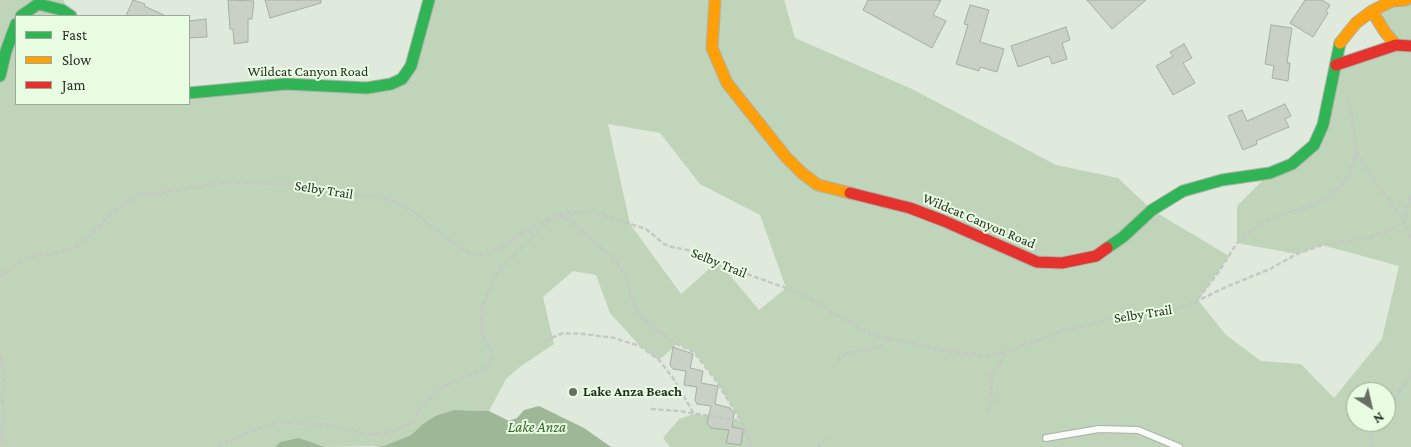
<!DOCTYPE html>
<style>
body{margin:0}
#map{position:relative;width:1411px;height:447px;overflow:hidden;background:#dfe9dc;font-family:"Crimson Pro",serif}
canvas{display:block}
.legend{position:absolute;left:15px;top:15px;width:175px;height:90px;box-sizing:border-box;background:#e9fde3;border:1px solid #9baa97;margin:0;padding:6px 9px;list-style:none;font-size:15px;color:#272e24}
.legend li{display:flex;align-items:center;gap:10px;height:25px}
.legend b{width:25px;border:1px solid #9baa97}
.north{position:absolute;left:1346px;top:382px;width:50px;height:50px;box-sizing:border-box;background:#e9fde3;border:1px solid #9baa97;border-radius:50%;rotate:145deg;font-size:14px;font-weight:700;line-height:20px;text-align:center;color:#272e24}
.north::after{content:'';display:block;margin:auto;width:18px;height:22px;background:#676f64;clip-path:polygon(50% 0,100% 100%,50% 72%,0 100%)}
</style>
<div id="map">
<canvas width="1411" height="447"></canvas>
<ul class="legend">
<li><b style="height:6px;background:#30b455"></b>Fast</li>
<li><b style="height:6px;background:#ff9f0a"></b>Slow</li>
<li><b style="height:6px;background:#e5322d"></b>Jam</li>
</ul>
<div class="north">N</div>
</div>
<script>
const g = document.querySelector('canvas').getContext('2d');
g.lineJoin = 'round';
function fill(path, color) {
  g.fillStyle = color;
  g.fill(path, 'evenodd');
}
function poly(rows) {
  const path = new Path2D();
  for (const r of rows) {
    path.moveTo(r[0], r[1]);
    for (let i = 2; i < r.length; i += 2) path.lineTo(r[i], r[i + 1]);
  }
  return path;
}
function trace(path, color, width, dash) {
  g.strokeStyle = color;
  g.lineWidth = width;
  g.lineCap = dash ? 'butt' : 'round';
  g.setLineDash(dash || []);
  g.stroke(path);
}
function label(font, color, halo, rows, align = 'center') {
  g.font = font + ' "Crimson Pro",serif';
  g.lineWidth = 4;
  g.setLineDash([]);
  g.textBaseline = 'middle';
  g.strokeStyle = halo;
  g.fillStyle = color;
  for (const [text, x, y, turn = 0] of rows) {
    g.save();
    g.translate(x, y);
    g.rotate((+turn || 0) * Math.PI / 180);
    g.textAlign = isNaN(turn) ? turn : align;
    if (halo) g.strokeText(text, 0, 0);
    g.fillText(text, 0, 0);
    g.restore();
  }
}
const green = poly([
 [0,0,64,0,66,8,75,16,16,16,16,104,189,104,189,93,402,79,429,0,784,0,795,38,912,89,1056,165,1118,178,1152,210,1229,256,1198,300,1226,335,1261,361,1301,364,1334,398,1382,339,1399,266,1322,245,1297,254,1237,243,1237,206,1270,173,1314,145,1336,65,1395,45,1372,11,1411,0,1411,447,670,447,663,438,679,419,694,414,741,421,715,379,694,352,677,344,659,360,640,346,610,313,596,275,573,271,543,297,554,344,521,366,506,379,489,411,454,410,435,416,423,424,411,435,384,446,324,447,298,438,280,442,275,447,0,447],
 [608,124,660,133,700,184,760,215,786,288,759,310,718,261,681,294,630,224],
 [1356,392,1386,392,1386,422,1356,422]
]);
const water = poly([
 [539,406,584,428,611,447,373,447,384,446,411,435,423,424,435,416,454,410,489,411,509,421,517,418,524,410],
 [298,438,311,442,324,447,275,447,280,442]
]);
const building = poly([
 [133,0,145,4,144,6,166,16,126,16,133,0],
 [228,0,254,1,252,19,248,19,248,42,234,44,233,29,230,29,228,0],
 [265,0,321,0,321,3,270,18,265,0],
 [868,0,941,0,933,15,946,21,932,48,863,10,868,0],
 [1087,0,1146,0,1112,29,1087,0],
 [1305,0,1322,0,1330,5,1326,12,1328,13,1313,37,1290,23,1305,0],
 [970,5,989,10,980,42,1004,49,997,72,980,67,979,71,956,64,968,25,964,24,970,5],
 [206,19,207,37,189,38,189,21,206,19],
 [1271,25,1292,28,1287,63,1290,63,1288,81,1272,78,1274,66,1265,64,1271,25],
 [1066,27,1070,40,1062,43,1067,59,1052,64,1049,56,1018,67,1011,46,1066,27],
 [1184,44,1192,58,1183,63,1195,83,1173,95,1156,66,1173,56,1170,52,1184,44],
 [1285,104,1291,116,1285,119,1289,127,1256,141,1257,144,1243,150,1228,116,1242,110,1247,121,1285,104],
 [673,347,693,354,690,368,703,371,701,383,718,386,715,404,730,408,734,413,732,427,743,429,741,445,726,443,729,430,711,428,707,423,711,406,697,404,695,400,697,387,684,385,686,371,673,369,670,365,673,347]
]);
const path = poly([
 [1356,153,1404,222,1411,238],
 [558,215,573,223,618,263,626,277,636,309,644,320,651,327,677,344,694,352,715,379,741,421,751,447],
 [0,277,19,262,37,255,53,254,71,249,90,235,117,209,131,199,144,194,158,193,228,182,287,184,320,189,335,193,379,197,392,201,411,210,457,246,473,255,488,254,556,214,588,212,596,213,646,229,664,244,672,247,693,251,718,261,741,272,803,294,832,313,871,334,939,350,986,356,1004,352,1054,335,1063,330,1092,324,1117,315,1150,314,1187,306,1226,287,1270,269,1297,254,1322,245,1367,238,1388,231,1404,222,1411,195],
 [1198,299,1218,273,1237,243,1247,234,1257,226,1281,214,1312,206,1330,196,1346,180,1351,170,1356,153,1352,115,1346,95],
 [545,341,563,333,583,334,614,338,640,346,659,360,673,378,694,414],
 [0,356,5,381,2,396,4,415,0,445],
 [838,361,840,357,846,354,881,346,890,339],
 [651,409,679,411,741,421],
 [988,412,992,402,991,375,1002,360,1004,352],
 [1386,412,1411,374],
 [217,447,246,433,278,422,328,425,370,435,390,432,412,423,422,406,435,393,450,383,487,368,492,359,491,349,481,334,481,312,493,279,504,265,553,217],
 [818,447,827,436],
 [1372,447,1370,434,1379,422]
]);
const lane = poly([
 [1046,438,1099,429,1138,430,1179,447]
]);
const fast = poly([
 [21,16,38,4,62,10,71,16],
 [0,76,6,51,16,24],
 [189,93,286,84,367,88,391,84,402,79,411,66,429,0],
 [1107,248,1123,237,1152,210,1183,191,1222,180,1270,173,1292,164,1314,145,1323,125,1340,43]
]);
const slow = poly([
 [715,0,712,48,727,83,786,157,802,173,818,185,850,193],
 [1372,11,1385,32,1396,45],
 [1340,43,1356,23,1372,11,1392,1,1406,0]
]);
const jam = poly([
 [1336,65,1396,45,1411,46],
 [850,193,910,208,944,221,1037,262,1062,263,1096,256,1107,248]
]);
const markers = [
 [573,392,5,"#676f64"]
];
const streetNames = [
 ["Wildcat Canyon Road",308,72],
 ["Selby Trail",324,190,9],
 ["Wildcat Canyon Road",979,221,23],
 ["Selby Trail",719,263,22],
 ["Selby Trail",1143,314,-9]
];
const poiNames = [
 ["Lake Anza Beach",583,392]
];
const waterNames = [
 ["Lake Anza",537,427]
];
fill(green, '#bfd4b8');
fill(water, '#9eb796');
fill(building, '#c9d1c7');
trace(building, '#a6aea4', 1);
trace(lane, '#aab2a8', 8);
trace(fast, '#aab2a8', 13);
trace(slow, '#aab2a8', 13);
trace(jam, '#aab2a8', 13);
trace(path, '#c4c9c3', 2.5, [5, 2.5]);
trace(lane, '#fafcfa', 6);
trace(fast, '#30b455', 11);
trace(slow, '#ff9f0a', 11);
trace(jam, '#e5322d', 11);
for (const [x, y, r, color] of markers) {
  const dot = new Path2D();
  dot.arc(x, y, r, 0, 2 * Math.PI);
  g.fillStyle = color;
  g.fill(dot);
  trace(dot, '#e9fde3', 2);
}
label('14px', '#272e24', '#e9fde3', streetNames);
label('bold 14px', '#272e24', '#e9fde3', poiNames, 'left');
label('italic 15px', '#39642b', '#e9fde3', waterNames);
</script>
